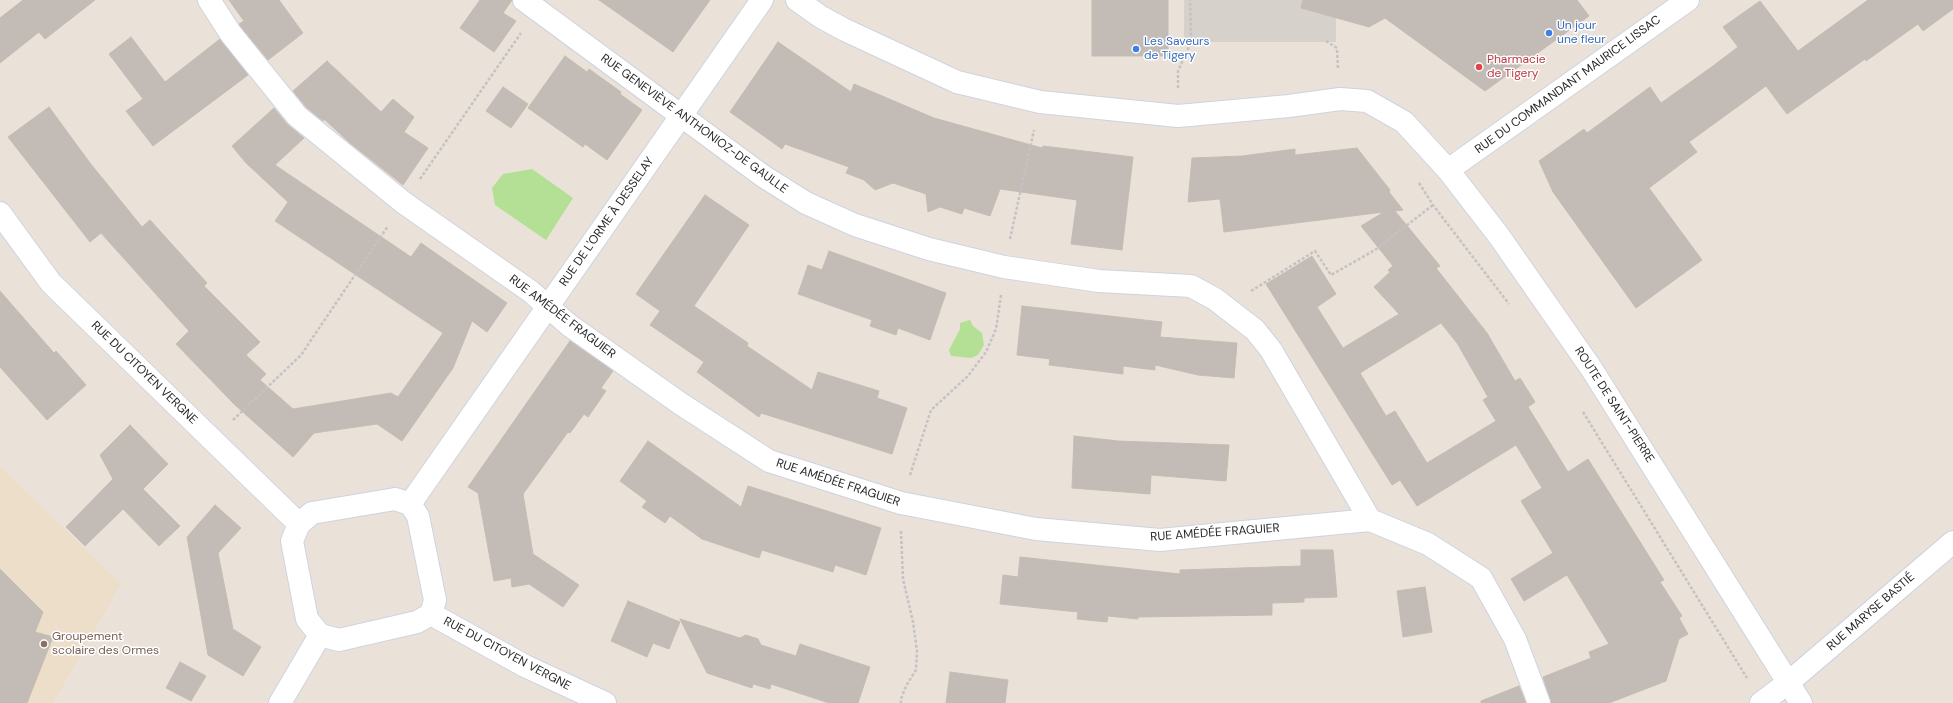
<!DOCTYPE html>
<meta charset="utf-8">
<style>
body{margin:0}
canvas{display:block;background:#eae1d9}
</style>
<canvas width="1953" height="703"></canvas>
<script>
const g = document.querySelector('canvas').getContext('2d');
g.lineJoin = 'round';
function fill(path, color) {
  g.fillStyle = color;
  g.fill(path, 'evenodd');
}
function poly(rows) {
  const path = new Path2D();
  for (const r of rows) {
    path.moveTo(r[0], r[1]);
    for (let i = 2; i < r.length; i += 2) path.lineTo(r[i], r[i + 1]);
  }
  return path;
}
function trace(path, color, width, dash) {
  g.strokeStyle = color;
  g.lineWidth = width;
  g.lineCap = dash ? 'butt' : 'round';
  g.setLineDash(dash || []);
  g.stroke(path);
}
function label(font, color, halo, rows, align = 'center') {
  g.font = font + ' "DM Sans",sans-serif';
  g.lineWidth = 3;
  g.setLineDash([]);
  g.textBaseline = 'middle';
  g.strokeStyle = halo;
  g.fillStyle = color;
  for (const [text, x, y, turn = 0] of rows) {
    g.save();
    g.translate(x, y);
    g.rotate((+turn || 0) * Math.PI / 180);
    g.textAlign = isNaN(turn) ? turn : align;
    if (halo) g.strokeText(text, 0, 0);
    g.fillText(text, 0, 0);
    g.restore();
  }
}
const education = poly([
 [0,466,121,584,53,703,0,703]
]);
const green = poly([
 [532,169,573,198,546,240,495,205,492,188,503,174],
 [970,320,973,326,982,333,984,345,978,355,971,358,951,356,949,350,960,329,960,323]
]);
const plaza = poly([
 [1184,0,1336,0,1336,42,1184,42]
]);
const building = poly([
 [23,0,95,0,45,39,39,32,0,63,0,18,23,0],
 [229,0,279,0,303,33,268,60,241,27,239,24,244,21,229,0],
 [480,0,512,0,503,13,516,21,494,52,460,28,480,0],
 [599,0,710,0,673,52,599,0],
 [1092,0,1168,0,1168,56,1092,56,1092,0],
 [1303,0,1577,0,1589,16,1485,91,1385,18,1369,27,1301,8,1303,0],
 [1868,0,1953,0,1953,9,1923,31,1918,24,1866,61,1865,59,1787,114,1766,86,1689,142,1697,152,1649,188,1702,260,1636,308,1553,192,1539,161,1584,129,1587,133,1650,87,1661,103,1713,66,1738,47,1723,27,1760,1,1798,51,1868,0],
 [131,37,165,82,220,39,248,75,153,146,126,111,143,99,109,54,131,37],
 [778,42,851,92,854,84,934,118,1042,148,1043,146,1133,157,1122,250,1071,244,1077,200,1000,189,990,216,964,208,962,214,940,207,928,212,926,194,893,183,875,190,864,180,846,173,849,167,785,144,782,149,730,112,778,42],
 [565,56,587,72,589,69,621,92,620,94,642,110,607,160,585,144,583,147,528,108,565,56],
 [327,61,381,112,393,99,414,117,404,132,428,148,403,185,350,143,324,119,323,121,306,107,293,91,327,61],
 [503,87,528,104,511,128,486,111,503,87],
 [49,107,90,163,142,227,150,220,207,283,204,286,260,342,246,355,266,374,260,380,293,409,391,393,398,397,443,333,275,221,288,202,246,163,232,146,274,108,287,124,304,138,275,165,411,257,421,243,507,303,487,332,472,321,453,368,402,441,377,424,314,433,293,457,234,404,176,344,189,331,101,233,90,242,8,137,49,107],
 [1357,148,1390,190,1389,192,1403,210,1395,211,1440,266,1436,268,1487,333,1515,381,1520,378,1535,402,1528,407,1568,472,1588,459,1664,580,1660,582,1682,616,1679,618,1688,634,1679,639,1666,681,1609,703,1551,703,1543,677,1591,658,1589,652,1609,644,1567,575,1524,601,1511,579,1553,553,1521,501,1542,488,1516,445,1417,506,1400,480,1392,485,1266,284,1312,256,1336,294,1317,307,1343,348,1399,314,1374,287,1390,272,1388,270,1393,266,1361,226,1384,212,1224,232,1220,199,1188,202,1192,158,1242,156,1295,149,1295,155,1357,148],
 [1441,323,1457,343,1488,397,1483,400,1496,421,1427,463,1395,411,1386,416,1360,373,1441,323],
 [705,195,749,225,694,306,748,343,747,346,812,390,818,372,879,391,877,398,907,408,892,454,761,413,759,417,697,372,704,362,650,325,660,311,636,294,705,195],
 [829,251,946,293,930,340,898,328,896,335,870,326,872,320,798,294,808,265,822,270,829,251],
 [0,291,54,353,56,351,86,385,47,420,0,367,0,291],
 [1022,306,1162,322,1160,337,1237,343,1234,378,1198,375,1155,365,1155,370,1123,366,1123,374,1049,365,1050,359,1017,355,1022,306],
 [570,341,613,371,601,388,606,391,588,417,584,414,570,433,568,432,523,494,533,554,579,585,563,607,529,584,512,587,511,578,494,581,478,493,468,487,570,341],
 [130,425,168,464,143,489,180,526,159,546,123,509,85,546,66,527,113,479,100,455,130,425],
 [1074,436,1118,441,1229,445,1226,481,1151,475,1150,494,1072,488,1074,436],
 [648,441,741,507,748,486,881,528,866,575,835,565,833,572,762,550,759,558,702,539,670,516,665,523,642,507,647,501,620,481,648,441],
 [215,505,241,528,218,553,233,629,261,647,243,676,208,655,187,537,215,505],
 [1301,550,1333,550,1337,597,1304,598,1304,602,1272,603,1272,615,1138,617,1138,619,1108,616,1107,622,1077,619,1078,612,1000,604,1003,575,1018,577,1020,557,1180,574,1180,570,1301,566,1301,550],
 [0,569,43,612,35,632,53,637,27,703,0,703,0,569],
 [1425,587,1432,632,1403,637,1397,591,1425,587],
 [628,601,680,622,669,649,653,643,647,657,611,641,628,601],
 [680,619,740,638,746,635,758,639,761,645,796,656,800,644,870,667,858,703,829,703,771,684,770,689,753,684,752,688,707,673,680,619],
 [180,662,206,676,191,701,166,688,180,662],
 [950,672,1008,680,1005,703,946,703,950,672],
 [1519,686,1526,703,1481,703,1481,701,1519,686]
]);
const path = poly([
 [1326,41,1337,48,1338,70],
 [1178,88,1178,71,1191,42,1190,0],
 [420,179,521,33],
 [1419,183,1433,205,1509,304],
 [1010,239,1034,130],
 [1251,291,1315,251,1331,275,1375,250,1433,205],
 [1583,412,1747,678],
 [233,420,301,355,388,226],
 [910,475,931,410,968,376,986,352,996,329,1001,295],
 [901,531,903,579,913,622,917,651,916,670,906,686,901,699,901,703]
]);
const minor = poly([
 [209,0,231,34,297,116,404,203,530,291,569,325,681,404,769,461,901,503,1036,529,1160,540,1370,520,1428,544,1481,578,1515,639,1539,703],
 [524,0,763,176,806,203,855,225,929,249,1004,267,1099,281,1191,286,1215,299,1255,330,1271,350,1370,520],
 [1448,170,1688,0],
 [0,213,51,283,299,524],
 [395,499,410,504,418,516,435,600,431,614,417,622,339,640,320,635,307,619,292,541,299,524,312,513,395,499],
 [410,504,762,0],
 [431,614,525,666,605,703],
 [280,703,320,635],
 [1761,703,1789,682,1953,542]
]);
const tertiary = poly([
 [797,0,821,17,845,30,957,82,1040,102,1178,116,1289,106,1340,99,1367,101,1404,122,1448,170,1499,236,1591,368,1801,703]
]);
const markers = [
 [1549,33,4,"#3f7fe0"],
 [1136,49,4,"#3f7fe0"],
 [1479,67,4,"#e0444e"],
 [44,644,4,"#8d6e63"]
];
const shopNames = [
 ["Un jour",1557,26],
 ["une fleur",1557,40],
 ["Les Saveurs",1144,42],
 ["de Tigery",1144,56]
];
const healthNames = [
 ["Pharmacie",1487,60],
 ["de Tigery",1487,74]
];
const streetNames = [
 ["RUE DU COMMANDANT MAURICE LISSAC",1568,85,-36],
 ["RUE GENEVIÈVE ANTHONIOZ-DE GAULLE",694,124,36],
 ["RUE DE L'ORME À DESSELAY",607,222,-55],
 ["RUE AMÉDÉE FRAGUIER",562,317,37],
 ["RUE DU CITOYEN VERGNE",144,373,44],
 ["ROUTE DE SAINT-PIERRE",1614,405,57],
 ["RUE AMÉDÉE FRAGUIER",838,483,18],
 ["RUE AMÉDÉE FRAGUIER",1215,533,-4],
 ["RUE MARYSE BASTIÉ",1871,612,-41],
 ["RUE DU CITOYEN VERGNE",507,654,28]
];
const educationNames = [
 ["Groupement",52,637],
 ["scolaire des Ormes",52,651]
];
fill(education, '#ecdec8');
fill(green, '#b3e095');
fill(plaza, '#d6d1cb');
fill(building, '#c2bbb6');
trace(building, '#c5bdb3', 1);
trace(minor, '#ced3e0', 24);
trace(tertiary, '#ced3e0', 24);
trace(path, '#c3c3c3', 2.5, [3, 2]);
trace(minor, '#fff', 22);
trace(tertiary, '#fff', 22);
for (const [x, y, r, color] of markers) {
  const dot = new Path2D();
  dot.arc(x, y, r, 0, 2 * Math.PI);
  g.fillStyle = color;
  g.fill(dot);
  trace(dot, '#fff', 1.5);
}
label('12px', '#366cbe', '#fff', shopNames, 'left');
label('12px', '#be3a42', '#fff', healthNames, 'left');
label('12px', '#272727', '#fff', streetNames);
label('12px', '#785e54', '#fff', educationNames, 'left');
</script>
